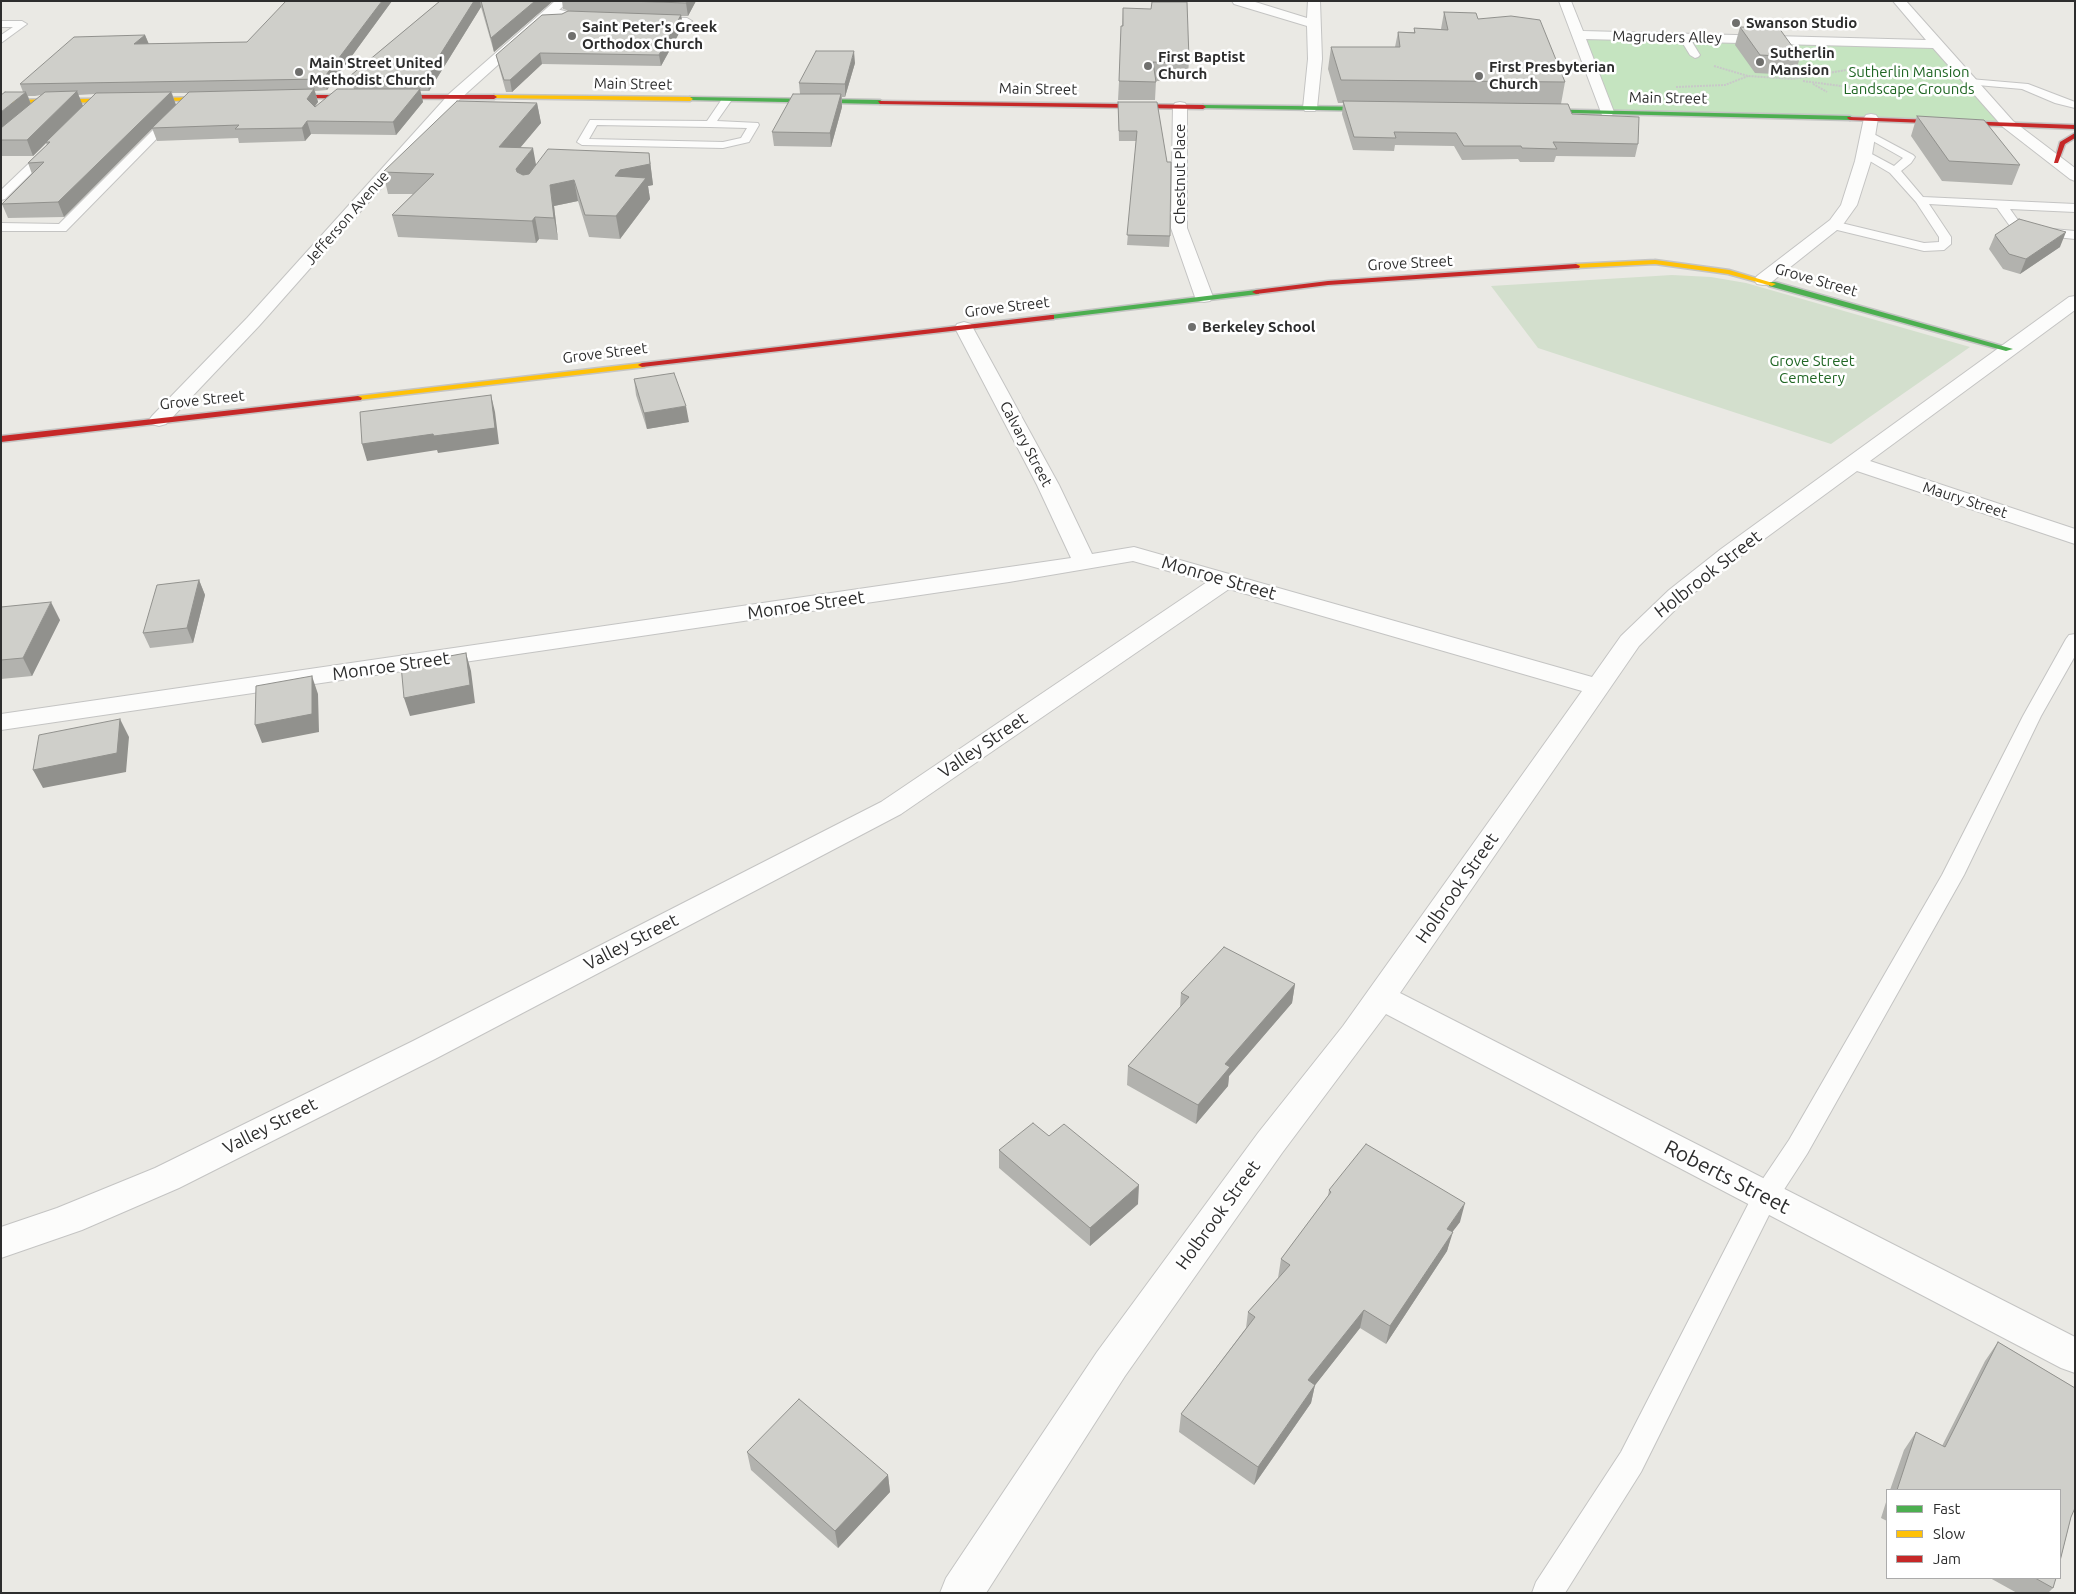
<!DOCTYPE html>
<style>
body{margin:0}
#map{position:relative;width:2076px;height:1594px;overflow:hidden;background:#eae9e4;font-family:Ubuntu,sans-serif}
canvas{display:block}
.frame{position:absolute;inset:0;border:2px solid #2d2d2d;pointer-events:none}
.legend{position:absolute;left:1886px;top:1489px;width:175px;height:90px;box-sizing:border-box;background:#fff;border:1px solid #ababab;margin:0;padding:6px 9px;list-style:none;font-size:15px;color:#2d2d2d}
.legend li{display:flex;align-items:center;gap:10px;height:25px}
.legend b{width:25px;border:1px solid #ababab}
</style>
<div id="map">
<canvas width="2076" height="1594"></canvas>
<div class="frame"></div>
<ul class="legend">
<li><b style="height:6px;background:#4caf50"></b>Fast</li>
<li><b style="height:6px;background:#ffc107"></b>Slow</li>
<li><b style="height:6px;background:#c62828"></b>Jam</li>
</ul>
</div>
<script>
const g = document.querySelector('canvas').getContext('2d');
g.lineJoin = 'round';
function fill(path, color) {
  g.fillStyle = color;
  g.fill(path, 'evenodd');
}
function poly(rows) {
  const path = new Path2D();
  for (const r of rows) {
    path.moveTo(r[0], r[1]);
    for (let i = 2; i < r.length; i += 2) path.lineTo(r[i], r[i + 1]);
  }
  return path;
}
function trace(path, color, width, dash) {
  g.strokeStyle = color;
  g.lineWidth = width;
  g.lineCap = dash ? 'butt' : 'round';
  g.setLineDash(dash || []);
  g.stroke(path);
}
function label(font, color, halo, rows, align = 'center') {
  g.font = font + ' Ubuntu,sans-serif';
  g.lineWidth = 5;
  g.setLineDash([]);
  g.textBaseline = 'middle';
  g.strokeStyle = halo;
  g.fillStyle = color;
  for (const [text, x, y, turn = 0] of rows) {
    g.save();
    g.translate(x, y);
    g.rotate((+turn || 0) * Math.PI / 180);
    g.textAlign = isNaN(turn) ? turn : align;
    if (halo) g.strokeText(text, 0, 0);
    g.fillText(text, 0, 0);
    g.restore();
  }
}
const green = poly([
 [1578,35,1937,44,2008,124,1607,112]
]);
const cemetery = poly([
 [1672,275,1711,277,1746,283,1970,347,1831,444,1538,348,1491,286]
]);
const path = poly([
 [1714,66,1748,76,1793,79,1858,68],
 [1803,81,1894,93],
 [1813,84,1827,92],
 [1676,87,1725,85,1748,76]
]);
const lane = poly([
 [552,8,573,13,575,15,567,22,550,22,550,18,563,16,549,13,549,9,552,8],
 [655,17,687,18,692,21,687,24,652,22,652,18,655,17],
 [1,21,22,21,27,24,1,43,1,35,13,27,1,27,1,21],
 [1684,34,1689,37,1700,55,1698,57,1695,58,1690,55,1679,37,1684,34],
 [1970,79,2028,84,2075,102,2075,108,2055,103,2022,89,1966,84,1965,82,1970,79],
 [726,98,731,101,717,121,758,123,759,125,749,142,723,148,582,145,577,142,590,120,707,121,722,99,726,98],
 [597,125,710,127,747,128,741,138,723,142,589,139,597,125],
 [174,112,178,113,179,115,178,117,66,231,1,231,1,223,59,224,170,113,174,112],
 [1868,131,1913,155,1915,157,1911,163,1901,171,1923,197,2075,204,2075,212,2010,209,2020,223,2030,227,2075,231,2075,239,2028,234,2012,229,1997,208,1929,204,1951,237,1951,244,1944,250,1924,251,1829,228,1827,225,1829,222,1833,221,1924,243,1939,242,1939,237,1916,202,1890,173,1858,154,1860,152,1868,152,1894,166,1903,158,1864,136,1863,134,1864,132,1868,131],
 [49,147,54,150,53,152,5,199,1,200,1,190,45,148,49,147],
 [2075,634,2075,656,2041,716,1964,875,1807,1154,1774,1205,1641,1472,1565,1593,1532,1593,1536,1582,1621,1452,1756,1189,1789,1140,1942,875,2023,716,2066,639,2069,635,2075,634]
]);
const street = poly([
 [555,1,569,1,460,99,259,326,166,424,159,426,152,424,149,420,152,416,247,318,450,93,555,1],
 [1232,1,1252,1,1307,18,1308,1,1320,1,1322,59,1317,108,1315,111,1305,111,1303,108,1308,59,1307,26,1234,4,1232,1],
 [1559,1,1571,1,1583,31,1926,40,1893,1,1906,1,2013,121,2075,168,2075,181,2070,179,2003,127,1933,48,1586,39,1614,112,1612,115,1607,116,1602,115,1559,1],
 [1180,102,1185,103,1187,106,1187,228,1213,297,1210,301,1204,302,1198,301,1195,297,1171,228,1173,106,1175,103,1180,102],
 [1871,114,1876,115,1878,118,1871,161,1857,205,1842,226,1769,284,1763,285,1757,284,1754,280,1757,276,1830,220,1841,205,1855,161,1864,118,1866,115,1871,114],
 [2075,296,2075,310,1870,461,2075,529,2075,544,1857,471,1737,559,1685,600,1639,646,1400,993,2075,1337,2075,1373,2061,1368,1386,1014,1282,1153,1125,1376,986,1593,940,1593,946,1578,1097,1352,1258,1133,1343,1026,1582,691,1229,589,901,814,435,1059,179,1188,82,1230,1,1258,1,1227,57,1208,155,1168,413,1041,881,802,1207,582,1133,561,1009,582,1,730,1,714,1071,558,1037,485,955,328,957,324,964,322,971,324,973,328,1059,485,1092,554,1134,547,1592,677,1621,636,1669,590,1721,549,2069,297,2075,296]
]);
const fast = poly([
 [690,97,880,100,883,102,880,104,688,100,690,97],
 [1203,105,1379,107,1382,109,1379,111,1201,108,1203,105],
 [1534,109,1850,116,1853,118,1850,120,1532,112,1531,111,1534,109],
 [1769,282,1775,282,2013,349,2006,351,1769,286,1769,282],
 [1256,290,1259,290,1259,294,1051,319,1047,317,1051,315,1256,290]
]);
const slow = poly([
 [494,95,690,97,693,99,690,101,492,98,494,95],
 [221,97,219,100,1,104,1,100,221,97],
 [1655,260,1729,270,1776,284,1772,286,1728,274,1655,264,1576,268,1572,266,1576,264,1655,260],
 [642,363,645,363,645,367,358,400,354,398,358,396,642,363]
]);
const jam = poly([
 [279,95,494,95,497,97,494,99,277,98,279,95],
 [878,101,1203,105,1206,107,1203,109,880,104,878,101],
 [1848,117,2075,125,2075,129,1850,120,1847,118,1848,117],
 [2075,133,2075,138,2065,144,2058,163,2054,163,2060,142,2075,133],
 [1576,264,1580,266,1579,268,1328,285,1256,294,1252,292,1256,290,1328,281,1576,264],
 [1051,315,1054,315,1054,319,642,367,638,365,642,363,1051,315],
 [358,396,362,398,361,400,1,442,1,436,358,396]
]);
const wall = poly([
 [392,1,327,90,315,91,318,102,315,107,354,89,350,76,440,1,553,1,494,52,481,7,429,91,420,91,423,102,396,135,311,134,305,141,239,143,238,138,157,141,152,128,64,217,8,218,2,204,32,174,28,163,47,145,46,143,33,156,1,156,1,140,23,92,20,84,145,35,149,44,247,42],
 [172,93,188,93,176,105],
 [95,94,83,106,78,95],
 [41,95,31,104,28,96,35,96],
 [562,1,696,1,688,16,681,16,683,26,661,66,542,64,512,92,506,92,499,67,496,55,562,14,570,11,563,9],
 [1123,8,1189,59,1188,77,1173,77,1173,81,1156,81,1155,100,1118,100],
 [1444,12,1478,19,1565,82,1561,104,1572,114,1638,144,1635,157,1556,156,1554,162,1520,162,1518,159,1462,160,1454,146,1395,145,1394,151,1353,150,1342,114,1343,103,1338,103,1328,69,1331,47,1395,47,1398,32,1414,32,1414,28,1441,29],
 [1740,27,1800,57,1795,75,1755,73,1735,45],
 [855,63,845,97,842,97,842,107,831,147,774,146,772,132,800,94,799,83],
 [1118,102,1157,102,1170,236,1169,247,1127,245,1136,141,1119,141],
 [537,103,541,123,520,148,536,165,649,153,653,185,648,186,650,199,620,239,589,237,578,201,554,206,558,240,539,239,536,243,398,237,392,215,413,194,388,194,383,172],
 [1917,116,2020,165,2012,185,1942,181,1911,136],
 [1995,235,2060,247,2020,274,2003,269,1989,249],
 [634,379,689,422,647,429,636,395],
 [199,580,205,595,193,643,150,648,143,633],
 [1,607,60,620,32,676,1,679],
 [1295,984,1292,1003,1229,1076,1228,1086,1196,1124,1127,1085,1128,1066,1180,1008,1181,993],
 [1049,1136,1138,1204,1090,1246,999,1168,999,1150],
 [1329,1190,1460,1222,1452,1232,1447,1251,1386,1344,1360,1328,1315,1385,1311,1403,1254,1485,1179,1432,1181,1414,1246,1328,1248,1312,1278,1278,1281,1259,1328,1196],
 [1998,1342,2075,1388,2075,1508,2071,1517,2060,1561,2060,1490,1890,1490,1904,1450,1916,1432,1942,1446,1985,1361],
 [747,1452,888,1475,890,1492,838,1548,751,1470],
 [1887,1499,1887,1521,1881,1518],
 [1990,1578,2056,1578,2053,1588,2048,1593,2017,1593]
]);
const shadedWall = poly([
 [382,1,392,1,327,90,323,79],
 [474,1,480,1,481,7,429,91,426,77],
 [535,1,553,1,494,52,491,38],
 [687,1,696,1,688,16,686,3],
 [681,15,683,26,661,66,659,55],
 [145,35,149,45,134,44],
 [854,51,855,63,845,97,845,84],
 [540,53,542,64,512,92,510,80],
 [314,89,318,102,310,112,307,99],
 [420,89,423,102,396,135,393,122],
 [77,91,83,106,33,156,27,140],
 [26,92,32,107,1,133,1,112],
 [171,92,176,105,64,217,58,202],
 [841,94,842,107,831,147,830,133],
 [537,103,541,123,503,168,499,147],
 [307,121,311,134,305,141,302,128],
 [533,148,537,170,521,191,516,169],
 [649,153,653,185,648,186,650,199,620,239,616,216,615,176,620,170],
 [574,180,578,201,554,206,558,240,554,218,550,185],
 [535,217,539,239,536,243,532,221],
 [2066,232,2060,247,2020,274,2026,259],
 [491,395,495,412,499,444,438,453,437,450,367,461,362,444],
 [686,406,689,422,647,429,644,413],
 [199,580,205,595,193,643,187,628],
 [51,602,60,620,32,676,23,658],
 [466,653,471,671,475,703,410,716,404,698],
 [312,676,318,694,319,732,262,743,255,725],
 [120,719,129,737,126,772,43,788,33,770],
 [1295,984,1292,1003,1229,1076,1228,1086,1196,1124,1198,1105,1225,1064],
 [1139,1185,1138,1204,1090,1246,1090,1228],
 [1465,1203,1460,1222,1441,1247,1447,1229],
 [1453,1232,1447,1251,1386,1344,1390,1326],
 [1364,1310,1360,1328,1305,1398,1308,1380],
 [1315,1385,1311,1403,1254,1485,1258,1467],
 [888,1475,890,1492,838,1548,835,1531]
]);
const building = poly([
 [286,1,382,1,323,79,20,84,74,37,145,35,134,44,247,42,286,1],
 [440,1,474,1,426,77,350,76,440,1],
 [481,1,535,1,491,38,481,1],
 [627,1,687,1,686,3,627,1],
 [1152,2,1187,2,1189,59,1173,59,1174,63,1153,62,1156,82,1119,81,1121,26,1123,26,1123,8,1151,9,1152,2],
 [568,11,681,15,659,55,540,53,510,80,504,80,496,55,542,15,562,14,568,11],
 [1444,12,1476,13,1478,19,1511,16,1540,20,1565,82,1341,80,1331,47,1400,47,1398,32,1415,33,1414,28,1448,30,1444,12],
 [1740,27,1779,28,1800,57,1760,55,1740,27],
 [816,51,854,51,845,84,799,83,816,51],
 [314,89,307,99,315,107,337,89,420,89,393,122,307,121,302,128,235,129,239,125,152,128,189,92,314,89],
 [77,91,27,140,1,140,1,128,45,92,77,91],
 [5,92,26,92,1,112,1,95,5,92],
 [171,92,58,202,2,204,44,162,28,163,50,142,46,142,96,93,171,92],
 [793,94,841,94,830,133,772,132,793,94],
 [457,101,537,103,499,147,533,148,516,169,517,172,523,175,529,174,548,149,649,153,650,164,620,170,615,176,646,178,616,216,585,215,574,180,550,185,554,218,535,217,532,221,392,215,434,174,383,172,457,101],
 [1343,101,1568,104,1572,114,1639,117,1638,144,1553,142,1557,149,1522,148,1521,146,1464,146,1456,133,1394,132,1396,138,1354,137,1343,101],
 [1118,102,1157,102,1167,162,1171,162,1170,236,1127,235,1137,131,1119,131,1118,102],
 [1917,116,1984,120,2020,165,1949,161,1917,116],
 [2019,219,2066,232,2026,259,2009,254,1995,235,2019,219],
 [674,373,686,406,644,413,634,379,674,373],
 [491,395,495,428,434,436,433,434,362,444,360,412,491,395],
 [199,580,187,628,143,633,157,585,199,580],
 [51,602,23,658,1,660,1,607,51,602],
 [466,653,470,685,404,698,401,665,466,653],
 [312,676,312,714,255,725,256,686,312,676],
 [120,719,117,753,33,770,39,735,120,719],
 [1224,947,1295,984,1225,1064,1230,1067,1198,1105,1128,1066,1189,997,1181,993,1224,947],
 [1033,1123,1049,1136,1064,1124,1139,1185,1090,1228,999,1150,1033,1123],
 [1366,1144,1465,1203,1447,1229,1453,1232,1390,1326,1364,1310,1308,1380,1315,1385,1258,1467,1181,1414,1255,1317,1248,1312,1290,1265,1281,1259,1331,1192,1329,1190,1366,1144],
 [1998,1342,2075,1388,2075,1508,2071,1517,2060,1561,2060,1490,1897,1490,1916,1432,1945,1447,1998,1342],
 [799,1399,888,1475,835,1531,747,1452,799,1399],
 [2035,1578,2056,1578,2053,1588,2035,1578]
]);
const markers = [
 [1736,23,5,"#6f6f6d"],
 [572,36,5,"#6f6f6d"],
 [1760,62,5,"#6f6f6d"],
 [1148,66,5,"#6f6f6d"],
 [299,72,5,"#6f6f6d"],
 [1479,76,5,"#6f6f6d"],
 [1192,327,5,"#6f6f6d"]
];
const farPoinames = [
 ["Swanson Studio",1746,23],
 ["Saint Peter's Greek",582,27],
 ["Orthodox Church",582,44],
 ["Sutherlin",1770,53],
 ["Mansion",1770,70],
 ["First Baptist",1158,57],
 ["Church",1158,74],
 ["Main Street United",309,63],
 ["Methodist Church",309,80],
 ["First Presbyterian",1489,67],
 ["Church",1489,84],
 ["Berkeley School",1202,327]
];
const farStreetnames = [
 ["Magruders Alley",1667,37,1],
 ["Main Street",633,84,1],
 ["Main Street",1038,89,1],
 ["Main Street",1668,98,1],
 ["Chestnut Place",1180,174,-90],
 ["Jefferson Avenue",347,218,-49],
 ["Grove Street",1410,263,-3],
 ["Grove Street",1816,280,16],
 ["Grove Street",1007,307,-7],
 ["Grove Street",605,353,-7],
 ["Grove Street",202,400,-6],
 ["Calvary Street",1026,444,62],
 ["Maury Street",1965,500,18]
];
const farParknames = [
 ["Sutherlin Mansion",1909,72],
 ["Landscape Grounds",1909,89],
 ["Grove Street",1812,361],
 ["Cemetery",1812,378]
];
const streetNames = [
 ["Holbrook Street",1708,574,-38],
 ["Monroe Street",1219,578,16],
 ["Monroe Street",806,605,-8],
 ["Monroe Street",391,666,-8],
 ["Valley Street",983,745,-34],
 ["Holbrook Street",1457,888,-55],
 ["Valley Street",631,942,-27],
 ["Valley Street",270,1126,-27],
 ["Holbrook Street",1218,1215,-54]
];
const nearStreetnames = [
 ["Roberts Street",1727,1177,27]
];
fill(green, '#c5e4c0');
fill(cemetery, '#d3dfcd');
trace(lane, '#c4c4c3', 2);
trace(street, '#c4c4c3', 2);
trace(fast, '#c4c4c3', 3);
trace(slow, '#c4c4c3', 3);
trace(jam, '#c4c4c3', 3);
trace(path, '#c8c8c8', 2, [2, 1]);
fill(lane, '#fcfcfb');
fill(street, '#fcfcfb');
fill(fast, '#4caf50');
fill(slow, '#ffc107');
fill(jam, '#c62828');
fill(wall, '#b2b2ae');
fill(shadedWall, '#91918d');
fill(building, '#cfcfca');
trace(building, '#91918d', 1);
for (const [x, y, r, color] of markers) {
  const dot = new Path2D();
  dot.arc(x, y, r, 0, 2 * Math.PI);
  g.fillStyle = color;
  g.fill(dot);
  trace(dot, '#fff', 2);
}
label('bold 15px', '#2d2d2d', '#fff', farPoinames, 'left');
label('15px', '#2d2d2d', '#fff', farStreetnames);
label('15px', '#216725', '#fff', farParknames);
label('18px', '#2d2d2d', '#fff', streetNames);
label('21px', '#2d2d2d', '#fff', nearStreetnames);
</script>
